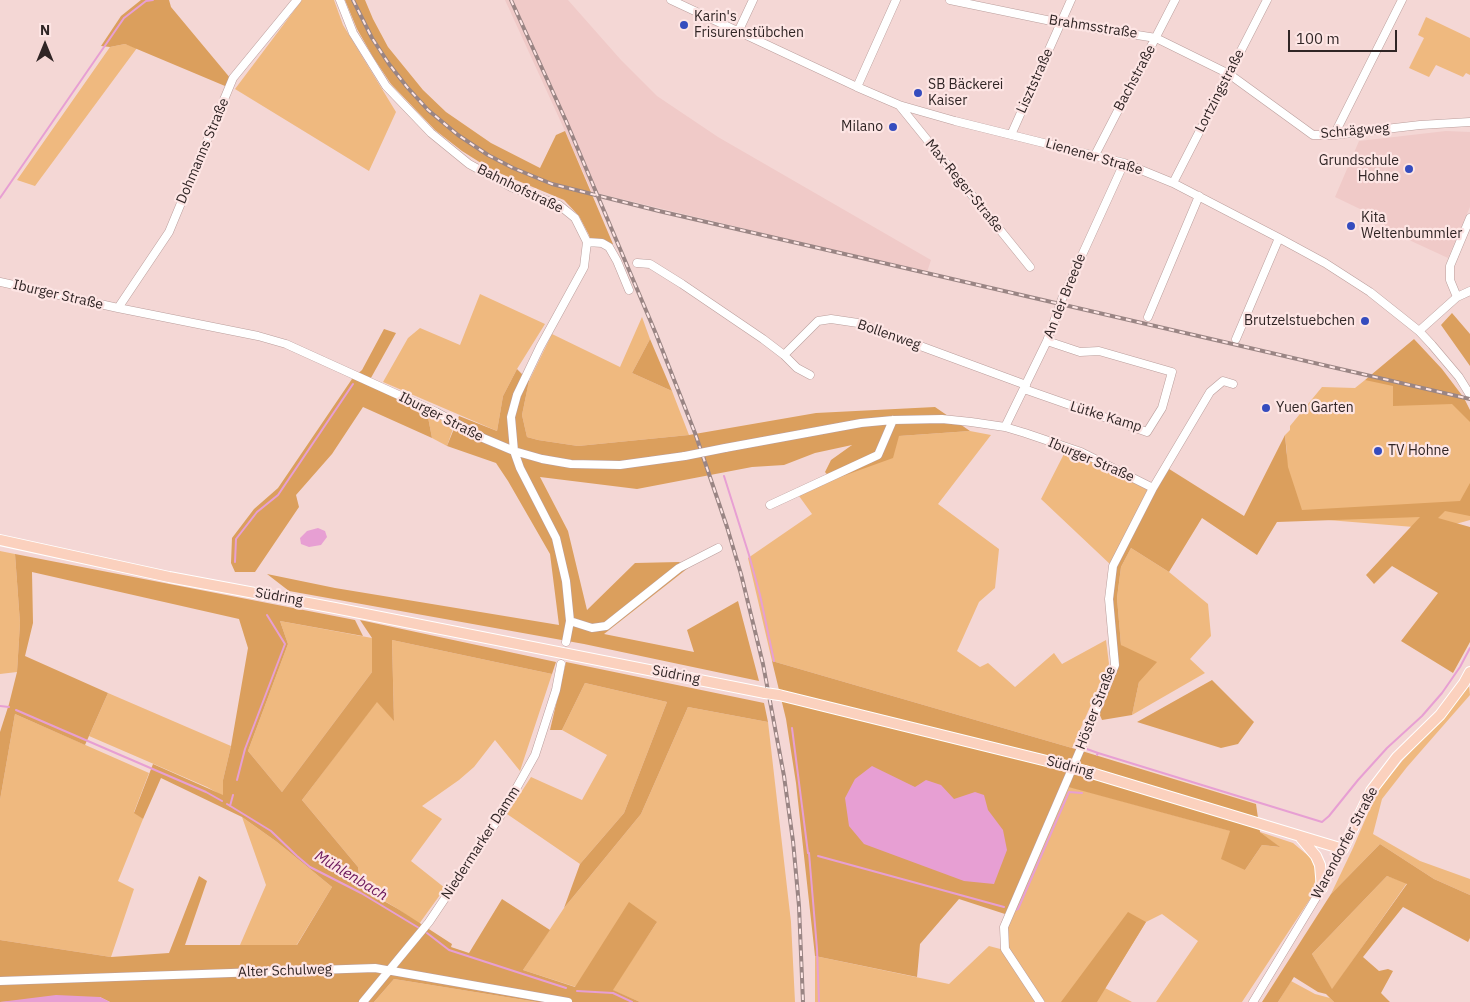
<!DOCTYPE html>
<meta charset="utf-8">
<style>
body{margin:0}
#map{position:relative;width:1470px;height:1002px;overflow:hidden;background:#f4d7d5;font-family:"IBM Plex Sans",sans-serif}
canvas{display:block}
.north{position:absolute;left:20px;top:20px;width:50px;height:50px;-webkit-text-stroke:4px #fde5e4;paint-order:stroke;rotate:0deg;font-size:14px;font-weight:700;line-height:20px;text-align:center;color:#302525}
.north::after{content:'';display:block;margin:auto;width:18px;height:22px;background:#302525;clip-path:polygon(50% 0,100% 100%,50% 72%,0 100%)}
.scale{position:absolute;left:1288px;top:30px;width:109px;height:22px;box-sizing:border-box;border:2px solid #302525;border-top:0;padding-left:6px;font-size:15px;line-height:18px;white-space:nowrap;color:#302525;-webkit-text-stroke:4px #fde5e4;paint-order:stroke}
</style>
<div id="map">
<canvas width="1470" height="1002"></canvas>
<div class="north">N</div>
<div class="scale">100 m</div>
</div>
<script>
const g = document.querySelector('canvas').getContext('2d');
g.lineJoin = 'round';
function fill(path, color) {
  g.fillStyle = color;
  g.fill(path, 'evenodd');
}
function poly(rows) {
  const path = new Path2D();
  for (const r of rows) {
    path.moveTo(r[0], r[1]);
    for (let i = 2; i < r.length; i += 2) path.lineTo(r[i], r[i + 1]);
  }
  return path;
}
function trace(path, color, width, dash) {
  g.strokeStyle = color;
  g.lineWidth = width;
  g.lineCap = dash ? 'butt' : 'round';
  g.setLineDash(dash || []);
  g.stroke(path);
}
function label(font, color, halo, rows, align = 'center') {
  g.font = font + ' "IBM Plex Sans",sans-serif';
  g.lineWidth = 4.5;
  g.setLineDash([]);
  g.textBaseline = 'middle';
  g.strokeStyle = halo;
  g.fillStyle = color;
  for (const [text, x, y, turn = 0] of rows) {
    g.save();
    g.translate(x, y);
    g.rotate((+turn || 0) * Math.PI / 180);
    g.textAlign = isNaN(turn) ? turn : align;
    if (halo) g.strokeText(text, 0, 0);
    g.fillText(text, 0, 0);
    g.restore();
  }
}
const built = poly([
 [505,0,568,0,621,60,657,96,718,137,931,260,926,275,738,227,592,192,565,131],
 [1446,131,1470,132,1470,207,1448,258,1383,228,1385,221,1335,197,1359,141]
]);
const green = poly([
 [302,0,334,0,343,25,396,112,369,171,235,89],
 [1426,17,1470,38,1470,75,1466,73,1463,77,1436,65,1429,77,1409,68,1424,38,1418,35],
 [125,44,137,48,35,186,17,180,110,47],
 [480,294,545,324,517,369,503,396,497,431,383,382,408,338,420,328,460,345],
 [642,317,650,339,632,373,672,391,689,435,578,446,538,440,527,437,522,415,529,381,552,334,620,367],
 [1413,341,1470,417,1470,520,1438,529,1328,520,1272,507,1287,453,1285,435,1290,430,1290,426,1322,387,1355,388,1365,380,1367,380],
 [427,412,454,426,447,446,432,438],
 [970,431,991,435,938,504,999,549,995,588,979,602,957,651,980,667,988,663,1015,687,1054,653,1062,664,1106,640,1109,664,1072,748,772,661,748,558,812,514,799,496,832,480,899,436],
 [1067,448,1151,489,1112,566,1041,499],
 [1131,548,1169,572,1208,604,1211,636,1190,659,1205,673,1132,715,1139,682,1121,645,1117,598,1121,567],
 [0,551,15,554,20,623,17,672,0,674],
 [280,621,372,638,372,672,282,792,248,751,288,644],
 [392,640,552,674,520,771,495,740,474,767,459,780,422,806,442,819,411,861,445,888,419,924,398,909,361,887,358,867,302,800,377,701,394,720],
 [585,683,667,702,624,813,580,864,507,814,531,777,582,800,607,755,562,730],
 [1469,686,1470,695,1407,767,1382,799,1373,834,1420,861,1470,879,1470,895,1434,879,1380,844,1331,894,1353,848,1377,792,1403,760,1441,720],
 [108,693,231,746,223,780,223,796,207,787,89,736],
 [688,707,768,722,791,922,795,1002,640,1002,612,990,657,922,576,987,523,970,564,908,641,814],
 [15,714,149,773,134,812,143,819,118,881,134,889,111,957,0,940,0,800],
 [1067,786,1231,831,1245,870,1262,845,1279,847,1260,832,1293,843,1311,858,1317,873,1312,896,1242,1002,1156,1002,1198,941,1162,914,1146,922,1105,988,1132,1002,1045,1002,1009,949,1008,927],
 [242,817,277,842,332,887,296,946,240,945,266,885],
 [1387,876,1407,883,1332,990,1312,954],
 [989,946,1004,950,1037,1002,815,1002,815,956,949,984],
 [394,979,537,1002,374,1002],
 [1291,981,1315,994,1330,998,1334,1002,1278,1002]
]);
const forest = poly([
 [141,0,169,0,171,7,231,79,225,86,125,44,110,47,101,46,121,16],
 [345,0,365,0,373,19,388,47,423,90,446,112,491,143,540,168,556,135,565,131,613,244,592,247,589,235,579,216,564,200,492,170,462,151,435,130,391,84,373,57,357,29],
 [1452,313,1470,334,1470,366,1441,325],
 [384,329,396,333,367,385,427,412,432,438,363,407,332,454,296,495,299,507,255,572,235,572,231,563,232,538,254,509,278,488,352,379,362,370],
 [650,339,672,391,632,373],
 [1414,339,1442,369,1464,398,1470,410,1470,422,1452,404,1393,406,1393,386,1365,380],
 [517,369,529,381,522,415,527,437,538,440,578,446,689,435,816,413,935,407,970,431,899,436,893,458,832,480,825,472,831,460,852,445,815,453,784,465,752,467,637,489,540,477,568,531,587,610,635,563,679,562,688,568,604,634,694,652,687,630,738,601,759,681,584,644,289,591,267,574,335,588,559,625,550,554,508,481,496,463,447,446,459,416,497,431,503,396],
 [1285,435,1288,467,1302,510,1460,501,1470,483,1470,516,1445,511,1438,518,1470,527,1470,642,1453,673,1401,641,1438,593,1392,566,1374,584,1366,575,1420,517,1277,522,1257,555,1202,518,1169,572,1131,548,1121,567,1117,598,1121,645,1157,662,1139,682,1132,715,1102,720,1099,713,1118,665,1113,599,1116,566,1166,467,1244,516],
 [15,554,355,620,363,636,280,621,288,644,248,751,282,792,372,672,372,638,360,620,556,662,552,674,392,640,394,721,377,702,302,800,358,867,361,888,398,909,452,944,451,947,469,953,502,899,550,930,523,970,575,987,629,902,657,922,613,990,640,1002,537,1002,394,979,374,1002,110,1002,100,997,0,1002,0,940,111,957,169,953,199,876,207,881,185,945,297,945,332,887,277,842,242,817,161,778,143,819,134,813,153,764,223,795,223,780,231,746,248,648,239,619,32,572,33,623,25,656,108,693,85,745,15,714,0,800,0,732,9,704,17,672,20,623],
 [772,661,1072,748,1256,804,1260,832,1280,847,1262,845,1245,870,1221,859,1230,831,1061,785,1008,915,959,899,920,944,917,977,815,956,796,783,786,719],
 [566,662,764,703,768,722,688,707,641,814,564,908,580,864,624,813,667,702,585,683,562,730,550,730],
 [1212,680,1254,722,1238,744,1221,748,1137,722],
 [1380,844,1434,879,1470,895,1470,938,1468,942,1403,907,1363,957,1379,971,1388,969,1393,971,1381,993,1390,1002,1334,1002,1326,994,1318,992,1294,977,1278,1002,1262,1002,1331,894],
 [1387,876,1407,884,1332,989,1312,954],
 [1128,912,1146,922,1097,1002,1061,1002]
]);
const water = poly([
 [318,528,325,531,327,537,321,545,309,547,301,544,300,538,307,531],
 [872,766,915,787,926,780,941,785,954,799,975,792,984,795,988,810,1003,830,1007,850,994,884,964,881,864,844,849,826,845,798,855,779],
 [56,995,100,997,110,1002,0,1002]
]);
const stream = poly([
 [0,198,124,18,146,1,153,0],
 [724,476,749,555,760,595,774,661],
 [235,562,236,539,257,512,278,495,353,384],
 [0,706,9,707],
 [16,710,206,792,222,801],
 [792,728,808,853],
 [1084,748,1098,753],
 [1097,755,1098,753,1322,822,1329,816,1358,780,1387,748,1422,716,1442,693,1460,667,1470,648],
 [237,780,245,749,285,644,267,615],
 [227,804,271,831,297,856,310,867,361,893,419,928],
 [230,806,233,795],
 [809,853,817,949,819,1002],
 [818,856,1004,907],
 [1015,910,1018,909,1069,792,1082,793],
 [427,933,449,950,566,988],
 [577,991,613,993,632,1002]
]);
const minor = poly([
 [340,0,353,33,386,86,431,133,469,164,511,187,559,205,575,218,587,242,584,267,540,347,517,395,511,417,514,451,520,468,556,538,566,581,570,621,566,642],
 [671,0,857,87,899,105,955,121,1124,163,1173,183,1279,238,1325,263,1370,292,1419,331,1432,345,1459,377,1470,395],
 [950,0,1061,23,1156,38,1229,74,1313,135,1334,135,1420,125,1470,122],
 [738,32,753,0],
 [857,87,896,0],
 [899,105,1030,267],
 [1011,135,1071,0],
 [1334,135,1402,0],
 [1095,155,1175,0],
 [1173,183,1267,0],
 [587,242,602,243,609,247,617,261,629,290],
 [637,263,650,264,682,284,763,339,784,355,818,321,831,319,858,323,1026,385],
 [0,282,118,308,258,336,286,344,436,412,483,438,514,451,542,459,571,464,620,465,685,456],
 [1457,297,1450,280,1450,266,1470,218],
 [118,308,169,232,233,78,297,0],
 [1148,317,1199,196],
 [1419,331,1457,297,1470,291],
 [1236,339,1279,238],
 [784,355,797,368,810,375],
 [1024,389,1147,432,1162,408,1172,372,1099,351,1080,352,1047,341],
 [1005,427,1047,341,1062,299,1124,163],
 [725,448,861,423,893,420,942,419,971,422,1005,427,1025,433,1081,452,1153,488],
 [770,505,878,455,893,420],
 [570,621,592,628,606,626,679,568,718,548],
 [0,981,375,968,568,1002],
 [363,1002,429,922,503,812,535,755,556,690,561,664],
 [1040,1002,1005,949,1004,927,1081,748,1115,665,1109,599,1113,566,1153,488,1210,392,1223,381,1233,384],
 [1253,1002,1322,888,1343,849]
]);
const major = poly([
 [0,540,169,577,335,608,765,693],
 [779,695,1059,764],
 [1085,771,1343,849,1371,791,1397,757,1440,715,1464,683,1470,672],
 [1301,838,1316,856,1320,865,1322,888]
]);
const rail = poly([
 [353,0,372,38,389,64,407,87,428,110,458,135,488,155,513,168,552,184,659,211,1470,399],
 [511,0,566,121,656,334,695,433,727,527,741,574,763,664,784,776,793,841,799,906,803,1002]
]);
const minorBridge = poly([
 [685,456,725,448]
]);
const majorBridge = poly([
 [765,693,779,695],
 [1059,764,1085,771]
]);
const markers = [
 [684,25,5,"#354cbe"],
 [918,93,5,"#354cbe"],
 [893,127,5,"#354cbe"],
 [1409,169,5,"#354cbe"],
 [1351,226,5,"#354cbe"],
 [1365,321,5,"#354cbe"],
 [1266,408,5,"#354cbe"],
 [1378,451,5,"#354cbe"]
];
const poiNames = [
 ["Karin's",694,17],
 ["Frisurenstübchen",694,33],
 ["SB Bäckerei",928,85],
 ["Kaiser",928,101],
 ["Milano",883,127,"right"],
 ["Grundschule",1399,161,"right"],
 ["Hohne",1399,177,"right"],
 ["Kita",1361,218],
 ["Weltenbummler",1361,234],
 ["Brutzelstuebchen",1355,321,"right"],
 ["Yuen Garten",1276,408],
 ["TV Hohne",1388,451]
];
const streetNames = [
 ["Brahmsstraße",1093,27,9],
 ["Bachstraße",1135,78,-62],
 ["Lisztstraße",1035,81,-66],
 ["Lortzingstraße",1220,91,-63],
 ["Schrägweg",1355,131,-5],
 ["Dohmanns Straße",203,151,-67],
 ["Lienener Straße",1094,157,16],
 ["Max-Reger-Straße",964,186,51],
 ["Bahnhofstraße",520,189,26],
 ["Iburger Straße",58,295,13],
 ["An der Breede",1065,296,-68],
 ["Bollenweg",889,335,19],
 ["Iburger Straße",441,417,27],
 ["Lütke Kamp",1106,417,17],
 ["Iburger Straße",1091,460,23],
 ["Südring",279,597,10],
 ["Südring",676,675,11],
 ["Höster Straße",1096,708,-69],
 ["Südring",1070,767,15],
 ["Niedermarker Damm",481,843,-57],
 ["Warendorfer Straße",1345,843,-62],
 ["Alter Schulweg",285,971,-2]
];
const waterNames = [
 ["Mühlenbach",351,876,31]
];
fill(built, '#f0cac8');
fill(green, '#efb97f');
fill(forest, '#db9f5d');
fill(water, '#e79fd3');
trace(stream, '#e79fd3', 2);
trace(minor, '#ba9e9c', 9);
trace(major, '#fff', 12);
trace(minor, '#fff', 8);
trace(major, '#fbd1be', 10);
trace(rail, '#9a8584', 4);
trace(rail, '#fde5e4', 2, [5.5]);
trace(minorBridge, '#ba9e9c', 9, []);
trace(majorBridge, '#fff', 12, []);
trace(minorBridge, '#fff', 8);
trace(majorBridge, '#fbd1be', 10);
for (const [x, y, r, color] of markers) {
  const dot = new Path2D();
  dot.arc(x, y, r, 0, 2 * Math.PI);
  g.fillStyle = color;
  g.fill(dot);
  trace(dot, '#fde5e4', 2);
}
label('14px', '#302525', '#fde5e4', poiNames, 'left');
label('14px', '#302525', '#fde5e4', streetNames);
label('italic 15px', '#6a1559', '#fde5e4', waterNames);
</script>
